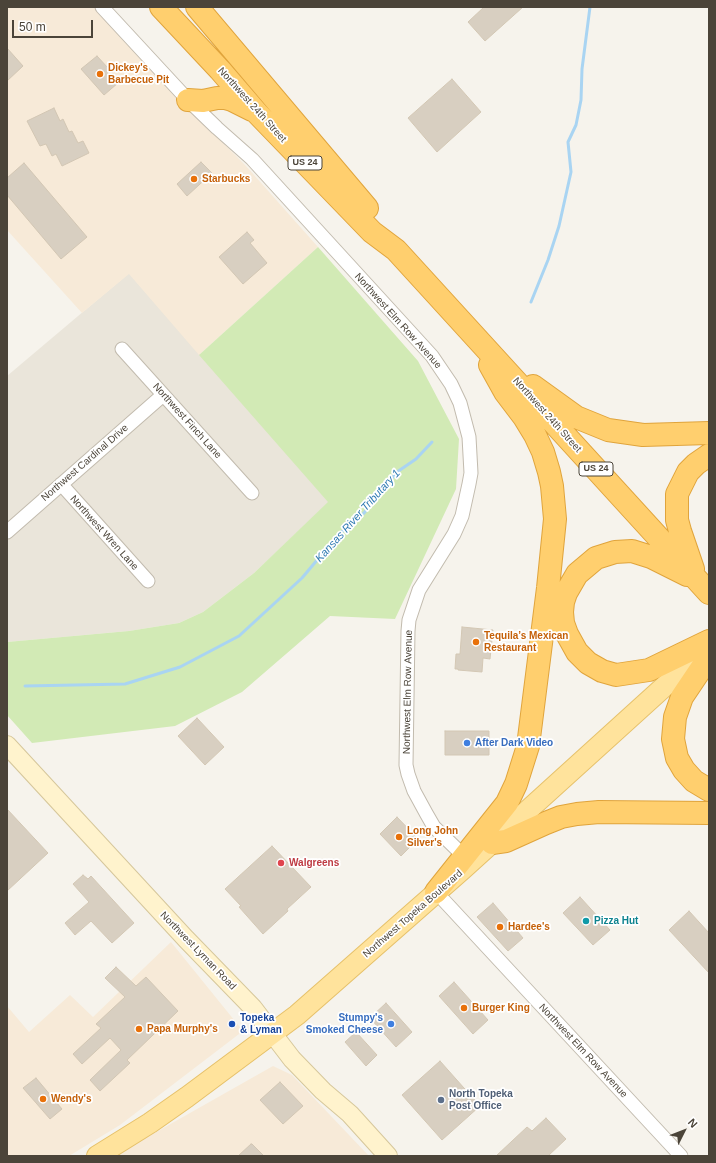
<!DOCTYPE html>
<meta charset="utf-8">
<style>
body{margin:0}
#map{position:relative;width:716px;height:1163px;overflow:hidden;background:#f6f3ec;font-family:Arial,sans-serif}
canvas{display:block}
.frame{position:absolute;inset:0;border:8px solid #4b4439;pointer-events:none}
.north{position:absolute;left:664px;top:1111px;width:40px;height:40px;-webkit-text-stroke:3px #fff;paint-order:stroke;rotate:48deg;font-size:11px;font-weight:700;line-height:16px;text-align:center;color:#4b4439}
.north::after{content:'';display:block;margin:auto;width:14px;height:18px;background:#4b4439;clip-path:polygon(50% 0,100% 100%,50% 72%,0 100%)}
.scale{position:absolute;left:12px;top:20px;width:81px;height:18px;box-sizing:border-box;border:2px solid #4b4439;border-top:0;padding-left:5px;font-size:12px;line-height:14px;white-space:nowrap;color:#4b4439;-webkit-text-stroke:3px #fff;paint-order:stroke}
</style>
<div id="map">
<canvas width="716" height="1163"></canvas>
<div class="frame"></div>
<div class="north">N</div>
<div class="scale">50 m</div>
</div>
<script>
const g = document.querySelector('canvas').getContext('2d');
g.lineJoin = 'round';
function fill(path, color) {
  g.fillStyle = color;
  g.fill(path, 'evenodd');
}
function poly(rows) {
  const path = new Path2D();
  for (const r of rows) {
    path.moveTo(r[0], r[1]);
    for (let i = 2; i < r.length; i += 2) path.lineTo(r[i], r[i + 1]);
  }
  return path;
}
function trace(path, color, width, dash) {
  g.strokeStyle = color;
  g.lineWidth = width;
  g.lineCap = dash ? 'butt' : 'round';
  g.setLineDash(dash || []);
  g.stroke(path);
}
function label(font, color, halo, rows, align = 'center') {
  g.font = font + ' Arial,sans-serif';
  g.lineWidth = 3.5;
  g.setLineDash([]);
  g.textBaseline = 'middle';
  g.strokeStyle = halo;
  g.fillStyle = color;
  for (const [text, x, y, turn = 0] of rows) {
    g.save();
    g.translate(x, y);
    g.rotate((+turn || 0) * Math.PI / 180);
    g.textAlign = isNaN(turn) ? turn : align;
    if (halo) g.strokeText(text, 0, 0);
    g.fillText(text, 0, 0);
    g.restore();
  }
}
const residential = poly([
 [129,273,329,502,254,573,203,612,179,623,129,631,7,642,7,376]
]);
const commercial = poly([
 [7,7,94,7,162,81,246,166,318,247,199,355,129,274,82,313,7,230],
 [171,942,243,1031,120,1125,69,1156,7,1156,7,1006,29,1032,70,995,93,1017],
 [273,1066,292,1075,369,1156,114,1156]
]);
const green = poly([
 [318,247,418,361,459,439,456,489,395,619,330,616,242,692,175,726,32,743,7,715,7,642,129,631,179,623,203,612,254,573,328,502,199,355]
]);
const stream = poly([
 [531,302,548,260,559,226,571,172,568,142,576,125,581,100,582,69,590,7],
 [25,686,125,684,180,667,239,636,302,578,339,534,364,513,397,472,416,459,432,442]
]);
const building = poly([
 [484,7,523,7,485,41,468,22,484,7],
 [7,48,23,66,7,81,7,48],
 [97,56,119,80,117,82,118,83,104,95,81,69,97,56],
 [452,79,481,112,437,152,408,118,452,79],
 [54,108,60,121,63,119,69,132,72,131,78,143,83,141,89,153,62,166,56,154,52,156,46,144,40,146,27,121,54,108],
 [201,162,212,173,187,196,177,184,201,162],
 [24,163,87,237,61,259,7,195,7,178,24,163],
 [247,232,254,240,250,243,267,263,243,284,219,257,247,232],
 [462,627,493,630,490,659,483,658,482,672,458,670,458,669,455,669,456,654,460,654,462,627],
 [197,718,224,747,205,765,178,736,197,718],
 [445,731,489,731,489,755,445,755,445,731],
 [7,809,48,853,7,891,7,809],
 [397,817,418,839,401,856,380,834,397,817],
 [272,846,311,887,287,909,288,911,263,934,239,907,241,906,225,889,272,846],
 [83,875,88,879,91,876,134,923,112,943,91,921,75,935,65,923,89,902,73,884,83,875],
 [580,897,610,930,593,945,563,913,580,897],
 [493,903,523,938,508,951,477,917,493,903],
 [689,911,709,933,709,973,669,930,689,911],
 [116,967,136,986,146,977,178,1011,127,1060,130,1063,100,1091,90,1080,121,1050,110,1038,82,1064,73,1054,101,1028,96,1024,125,997,105,978,116,967],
 [454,982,488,1020,473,1034,439,996,454,982],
 [386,1003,412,1032,396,1047,370,1018,386,1003],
 [356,1032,377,1055,366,1066,345,1042,356,1032],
 [440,1061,480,1106,442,1140,402,1095,440,1061],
 [36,1078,62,1109,50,1119,23,1088,36,1078],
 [280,1082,303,1106,283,1124,260,1100,280,1082],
 [546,1118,566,1139,548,1156,496,1156,527,1127,532,1131,546,1118],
 [251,1144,252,1144,264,1156,238,1156,251,1144]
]);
const street = poly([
 [102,7,188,100,217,128,252,159,432,356,451,384,460,403,469,437,471,473,469,484,462,516,454,534,419,590,409,620,408,631,406,765,408,774,414,791,426,813,434,827,469,861],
 [122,349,252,493],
 [61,484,148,581],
 [7,532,163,395],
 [436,892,681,1156]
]);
const secondary = poly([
 [7,745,186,939,253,1008,292,1059,323,1091,350,1114,388,1156]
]);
const primary = poly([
 [97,1156,150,1123,187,1097,297,1015,463,869,709,646]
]);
const highway = poly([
 [161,7,220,70,257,113,372,232,396,250,709,593],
 [197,7,367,208],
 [188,100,203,101,217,98,225,98,232,100,252,110],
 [533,386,576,417,608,430,643,435,709,433],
 [693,569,680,531,677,520,677,494,688,472,696,464,709,455],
 [687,575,651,557,632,551,615,552,596,558,577,574,566,593,563,602,562,612,563,623,567,634,577,652,588,663,602,671,616,675,649,670,709,641],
 [709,657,682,697,675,717,673,739,677,758,684,770,694,781,709,790],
 [492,843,506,841,546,823,561,817,577,814,599,812,709,813],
 [436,892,507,803,516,784,528,746,548,588,555,519,552,486,549,472,543,452,535,435,524,417,505,392,490,365]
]);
const markers = [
 [100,74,4,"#e8710a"],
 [194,179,4,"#e8710a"],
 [476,642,4,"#e8710a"],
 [467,743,4,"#3f7fe0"],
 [399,837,4,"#e8710a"],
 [281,863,4,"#e0444e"],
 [586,921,4,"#0f9aa8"],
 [500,927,4,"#e8710a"],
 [464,1008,4,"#e8710a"],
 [232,1024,4,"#1a4fb4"],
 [391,1024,4,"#3f7fe0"],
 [139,1029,4,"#e8710a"],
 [43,1099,4,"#e8710a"],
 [441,1100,4,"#5c6f8a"]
];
const shields = [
 [305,163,34],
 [596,469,34]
];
const shieldNames = [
 ["US 24",305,163],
 ["US 24",596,469]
];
const foodNames = [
 ["Dickey's",108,68],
 ["Barbecue Pit",108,80],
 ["Starbucks",202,179],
 ["Tequila’s Mexican",484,636],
 ["Restaurant",484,648],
 ["Long John",407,831],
 ["Silver's",407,843],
 ["Hardee's",508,927],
 ["Burger King",472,1008],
 ["Papa Murphy's",147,1029],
 ["Wendy's",51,1099]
];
const streetNames = [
 ["Northwest 24th Street",252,105,48],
 ["Northwest Elm Row Avenue",398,321,48],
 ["Northwest 24th Street",547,415,48],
 ["Northwest Finch Lane",187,421,48],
 ["Northwest Cardinal Drive",85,463,-41],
 ["Northwest Wren Lane",104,533,48],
 ["Northwest Elm Row Avenue",408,692,-89],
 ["Northwest Topeka Boulevard",413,914,-41],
 ["Northwest Lyman Road",198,951,46],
 ["Northwest Elm Row Avenue",583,1051,47]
];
const shopNames = [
 ["After Dark Video",475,743],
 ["Stumpy's",383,1018,"right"],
 ["Smoked Cheese",383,1030,"right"]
];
const healthNames = [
 ["Walgreens",289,863]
];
const cultureNames = [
 ["Pizza Hut",594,921]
];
const transitNames = [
 ["Topeka",240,1018],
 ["& Lyman",240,1030]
];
const serviceNames = [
 ["North Topeka",449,1094],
 ["Post Office",449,1106]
];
const waterNames = [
 ["Kansas River Tributary 1",358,516,-48]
];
fill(residential, '#eae5da');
fill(commercial, '#f7ead8');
fill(green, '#d2eab5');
trace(stream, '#a9d4f2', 3);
fill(building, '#d8cfc1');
trace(building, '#d3c7b4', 1);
trace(street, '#c2bbae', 15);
trace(secondary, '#d6c79b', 20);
trace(primary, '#e6c16a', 22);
trace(highway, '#e0a43c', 24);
trace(street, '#fff', 13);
trace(secondary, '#fff3cd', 18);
trace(primary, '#ffe39c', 20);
trace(highway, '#ffcf6e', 22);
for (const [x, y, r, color] of markers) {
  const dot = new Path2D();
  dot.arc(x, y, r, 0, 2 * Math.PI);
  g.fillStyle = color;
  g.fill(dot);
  trace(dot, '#fff', 1.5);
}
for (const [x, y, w] of shields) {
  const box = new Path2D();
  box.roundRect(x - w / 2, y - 7, w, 14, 3);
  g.fillStyle = '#fff';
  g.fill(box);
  trace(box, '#4b4439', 1);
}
label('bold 9px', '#4b4439', null, shieldNames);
label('bold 10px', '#c56008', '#fff', foodNames, 'left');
label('10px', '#4b4439', '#fff', streetNames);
label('bold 10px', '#366cbe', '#fff', shopNames, 'left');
label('bold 10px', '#be3a42', '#fff', healthNames, 'left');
label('bold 10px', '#0d838f', '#fff', cultureNames, 'left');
label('bold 10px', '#164399', '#fff', transitNames, 'left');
label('bold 10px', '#4e5e75', '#fff', serviceNames, 'left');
label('italic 11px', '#2e7ab2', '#fff', waterNames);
</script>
